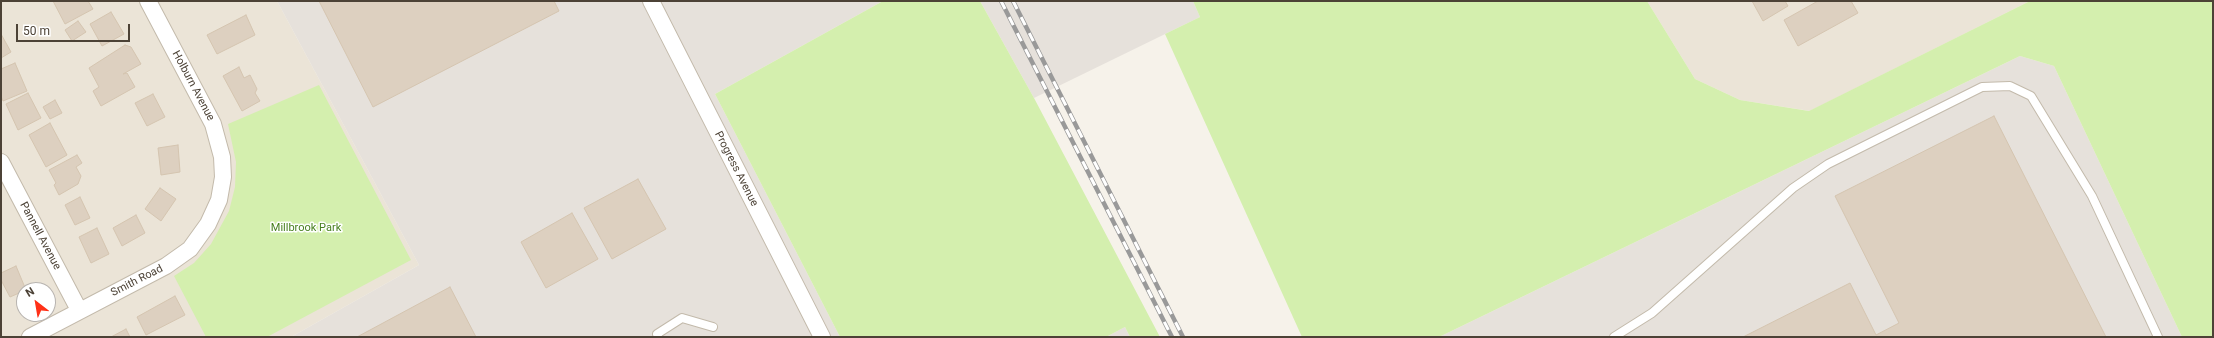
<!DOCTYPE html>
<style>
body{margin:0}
#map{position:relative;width:2214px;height:338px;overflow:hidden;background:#f6f2ea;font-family:Roboto,sans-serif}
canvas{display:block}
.frame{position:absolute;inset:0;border:2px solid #4c4236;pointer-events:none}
.north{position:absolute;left:16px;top:282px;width:40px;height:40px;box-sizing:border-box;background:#fff;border:1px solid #b7b3af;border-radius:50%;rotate:329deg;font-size:11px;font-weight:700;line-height:16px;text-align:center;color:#4c4236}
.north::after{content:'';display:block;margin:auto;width:14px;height:18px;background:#ff3118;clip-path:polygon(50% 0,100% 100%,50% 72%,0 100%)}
.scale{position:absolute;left:16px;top:24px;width:114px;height:18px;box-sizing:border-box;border:2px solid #4c4236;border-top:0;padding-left:5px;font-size:12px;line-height:14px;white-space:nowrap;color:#4c4236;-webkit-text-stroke:3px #fff;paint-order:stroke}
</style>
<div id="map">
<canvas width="2214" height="338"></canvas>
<div class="frame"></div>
<div class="north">N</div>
<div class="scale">50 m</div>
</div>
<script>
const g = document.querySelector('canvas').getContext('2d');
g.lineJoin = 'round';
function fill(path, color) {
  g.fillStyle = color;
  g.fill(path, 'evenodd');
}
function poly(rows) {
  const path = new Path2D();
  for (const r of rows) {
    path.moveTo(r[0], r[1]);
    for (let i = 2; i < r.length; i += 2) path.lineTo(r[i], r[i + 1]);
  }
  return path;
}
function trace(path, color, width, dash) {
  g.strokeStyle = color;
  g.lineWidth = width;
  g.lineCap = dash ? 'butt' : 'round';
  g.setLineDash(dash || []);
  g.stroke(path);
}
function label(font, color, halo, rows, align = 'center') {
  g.font = font + ' Roboto,sans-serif';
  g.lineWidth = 3;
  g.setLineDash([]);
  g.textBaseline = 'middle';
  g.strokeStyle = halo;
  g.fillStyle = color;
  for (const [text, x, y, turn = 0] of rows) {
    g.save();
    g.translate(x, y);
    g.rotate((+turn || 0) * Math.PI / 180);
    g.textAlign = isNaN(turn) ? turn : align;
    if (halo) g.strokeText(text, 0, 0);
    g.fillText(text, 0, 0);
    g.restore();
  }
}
const residential = poly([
 [1,1,277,1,419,265,291,337,1,337],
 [24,290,48,290,48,314,24,314],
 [1647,1,2030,1,1810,111,1740,100,1695,79]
]);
const industrial = poly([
 [277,1,883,1,715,94,840,337,291,337,419,265],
 [980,1,1193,1,1200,17,1034,98],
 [2020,56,2054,66,2182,337,1439,337],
 [1125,327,1130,337,1106,337]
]);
const green = poly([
 [883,1,980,1,1034,98,1160,337,1130,337,1125,327,1106,337,840,337,715,94],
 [1193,1,1647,1,1695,79,1740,100,1809,111,2030,1,2213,1,2213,337,2182,337,2054,66,2020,56,1439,337,1302,337,1165,34,1200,17],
 [319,85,411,260,267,337,206,337,174,276,194,263,211,244,229,211,235,187,236,162,228,124]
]);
const building = poly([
 [53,1,88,1,93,9,65,24,53,1],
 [319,1,554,1,559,11,373,107,319,1],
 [1752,1,1785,1,1788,6,1763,21,1752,1],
 [1818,1,1851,1,1858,13,1798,46,1784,20,1818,1],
 [111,12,124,34,102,46,90,24,111,12],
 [246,15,255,35,217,54,207,35,246,15],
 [78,21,86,32,72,41,65,30,78,21],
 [1,34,11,52,1,58,1,34],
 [125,45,131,47,141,64,123,74,127,73,135,87,101,106,93,91,99,87,89,68,125,45],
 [15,63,27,91,3,101,1,96,1,69,15,63],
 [239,67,244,78,250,75,257,89,255,93,260,101,242,111,223,76,239,67],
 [28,93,41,118,18,130,6,104,28,93],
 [153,94,165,117,147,126,135,103,153,94],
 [55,100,62,113,50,119,43,107,55,100],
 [1994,116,2106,337,1743,337,1850,283,1876,335,1899,323,1835,196,1994,116],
 [50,123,67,155,46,167,29,135,50,123],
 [178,145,180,172,161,175,158,148,178,145],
 [77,155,82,163,76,167,81,176,78,184,59,195,54,185,56,183,49,170,77,155],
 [638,179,666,229,612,259,584,208,638,179],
 [160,188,176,199,161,221,145,209,160,188],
 [80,197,90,218,75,225,65,205,80,197],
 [572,213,598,259,546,288,521,242,572,213],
 [136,215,145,233,122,246,113,228,136,215],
 [97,228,109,254,91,263,79,237,97,228],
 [16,266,26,290,10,297,1,280,1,273,16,266],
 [450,287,476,337,357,337,450,287],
 [175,296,185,315,146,335,137,317,175,296],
 [126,329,130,337,111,337,126,329]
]);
const service = poly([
 [658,337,657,334,682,318,713,327],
 [1614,337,1652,313,1793,188,1828,164,1982,87,2010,86,2031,96,2092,196,2158,337]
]);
const minor = poly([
 [651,1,822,337],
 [1,162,79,310],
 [30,337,166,266,190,249,208,224,219,200,223,177,222,157,213,124,148,1]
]);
const rail = poly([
 [1001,1,1172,337],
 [1013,1,1183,337]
]);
const streetNames = [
 ["Holburn Avenue",193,86,62],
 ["Progress Avenue",736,169,63],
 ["Pannell Avenue",40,236,62],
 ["Smith Road",137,281,-27]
];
const parkNames = [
 ["Millbrook Park",306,228]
];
fill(residential, '#ebe4d7');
fill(industrial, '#e6e1db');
fill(green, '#d4efae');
fill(building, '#ddd0c0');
trace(building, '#d5c5b0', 1);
trace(service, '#c3baab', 10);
trace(minor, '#c3baab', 18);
trace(service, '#fff', 8);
trace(minor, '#fff', 16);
trace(rail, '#999', 4.5);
trace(rail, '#fff', 3, [9]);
label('11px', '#4c4236', '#fff', streetNames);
label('11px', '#488020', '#fff', parkNames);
</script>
